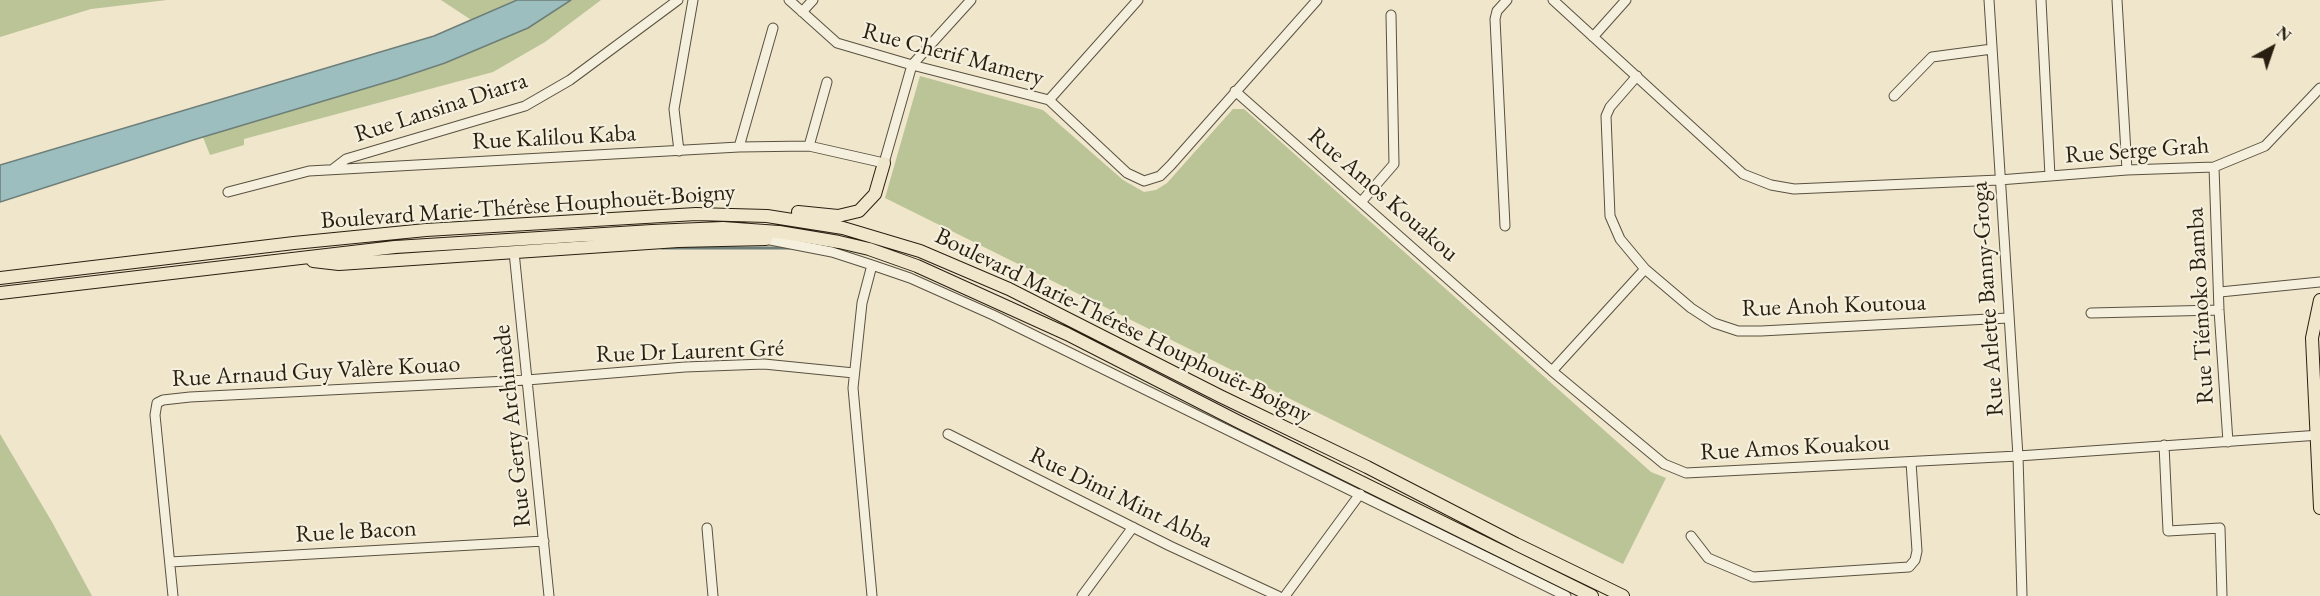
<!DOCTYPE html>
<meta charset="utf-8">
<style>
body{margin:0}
#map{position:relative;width:2320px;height:596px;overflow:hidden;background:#efe6cb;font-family:"EB Garamond",serif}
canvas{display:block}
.north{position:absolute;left:2242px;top:18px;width:60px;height:60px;-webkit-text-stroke:4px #f5efdd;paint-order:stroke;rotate:40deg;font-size:16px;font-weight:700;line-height:24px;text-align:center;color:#291f11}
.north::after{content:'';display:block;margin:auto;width:21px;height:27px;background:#291f11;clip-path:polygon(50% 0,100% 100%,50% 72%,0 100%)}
</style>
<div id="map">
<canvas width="2320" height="596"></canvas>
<div class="north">N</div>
</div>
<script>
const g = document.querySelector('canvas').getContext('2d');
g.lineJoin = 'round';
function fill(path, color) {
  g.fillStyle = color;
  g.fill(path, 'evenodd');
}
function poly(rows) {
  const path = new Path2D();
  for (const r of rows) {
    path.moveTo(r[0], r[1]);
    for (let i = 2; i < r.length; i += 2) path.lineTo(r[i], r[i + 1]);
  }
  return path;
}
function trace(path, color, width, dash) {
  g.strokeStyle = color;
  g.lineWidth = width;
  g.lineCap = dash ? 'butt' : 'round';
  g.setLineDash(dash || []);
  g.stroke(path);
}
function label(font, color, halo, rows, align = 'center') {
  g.font = font + ' "EB Garamond",serif';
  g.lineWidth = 4.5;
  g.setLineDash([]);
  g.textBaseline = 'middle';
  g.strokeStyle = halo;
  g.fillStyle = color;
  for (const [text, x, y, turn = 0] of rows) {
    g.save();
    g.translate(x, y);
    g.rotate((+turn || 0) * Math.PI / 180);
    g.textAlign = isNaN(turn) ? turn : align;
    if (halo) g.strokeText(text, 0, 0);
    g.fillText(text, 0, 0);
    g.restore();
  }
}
const green = poly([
 [0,0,167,0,91,9,0,37],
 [441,0,601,0,545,42,493,72,244,139,244,145,210,155,197,122,488,31],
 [920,76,1043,110,1123,180,1144,192,1156,190,1167,183,1233,109,1244,109,1651,472,1666,478,1623,564,885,198],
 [0,434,52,522,92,596,0,596]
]);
const water = poly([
 [517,0,571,0,528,28,445,63,397,79,193,140,0,202,0,165,434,36,517,0]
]);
const stream = poly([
 [662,248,790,248]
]);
const minor = poly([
 [789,0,837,43,912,65,1049,100,1127,173,1144,181,1160,176,1171,165,1317,0],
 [1553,0,1743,174,1771,185,1794,189,1999,180,2127,170,2214,167,2265,146,2320,88],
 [1989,0,2018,456,2022,596],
 [2041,0,2050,176],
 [2117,0,2127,170],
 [802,12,813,0],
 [1593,37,1626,0],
 [1637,76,1610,107,1606,116,1610,216,1620,239,1645,269,1691,308,1714,323,1738,331,1761,331,2008,318],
 [1235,91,1552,371,1664,464,1686,473,2018,456,2320,435],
 [1894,96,1932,57,1992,49],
 [1049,100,1138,0],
 [809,146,827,82],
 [739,147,773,28],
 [679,151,674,109,693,0],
 [2214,167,2219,310,2228,442],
 [333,169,346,159,525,106,570,80,678,0],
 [228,192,309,171,739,147,809,146,884,163,912,65,971,0],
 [1362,201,1394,164,1391,15],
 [1505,226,1495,19,1497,11,1507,0],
 [760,238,832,252,872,265,910,278,993,315,1566,596],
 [514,252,549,596],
 [2220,292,2320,282],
 [2091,313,2219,310],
 [1552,371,1645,269],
 [948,434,1170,546,1278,596],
 [2164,445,2168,531,2220,528,2222,596],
 [707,528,713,596],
 [1691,536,1708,558,1753,577,1909,567,1915,560,1917,551,1911,462],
 [170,562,544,541],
 [173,596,155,415,157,403,163,400,190,397,527,380,685,367,764,364,854,373],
 [872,596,853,388,862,303,872,265],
 [1082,596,1133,527],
 [1285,596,1360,494]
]);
const major = poly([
 [798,212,838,216,859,211,875,194,884,163],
 [313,261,339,264,678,241,766,239],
 [0,278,294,243,426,230,696,214,767,216,843,228,920,251,1009,289,1220,396,1367,467,1516,544,1623,596],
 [0,293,395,247,652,231,723,228,779,232,839,242,869,249,917,266,1067,334,1239,422,1592,596],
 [2320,300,2312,338,2320,508]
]);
const streetNames = [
 ["Rue Cherif Mamery",953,55,15],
 ["Rue Lansina Diarra",441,108,-18],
 ["Rue Kalilou Kaba",554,138,-3],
 ["Rue Serge Grah",2137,151,-4],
 ["Rue Amos Kouakou",1383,195,41],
 ["Boulevard Marie-Thérèse Houphouët-Boigny",528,207,-4],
 ["Rue Arlette Banny-Groga",1988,299,-94],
 ["Rue Anoh Koutoua",1834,306,-2],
 ["Rue Tiémoko Bamba",2201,306,-93],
 ["Boulevard Marie-Thérèse Houphouët-Boigny",1123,326,26],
 ["Rue Dr Laurent Gré",690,352,-2],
 ["Rue Arnaud Guy Valère Kouao",316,372,-3],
 ["Rue Gerty Archimède",513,426,-96],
 ["Rue Amos Kouakou",1795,448,-3],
 ["Rue Dimi Mint Abba",1121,498,26],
 ["Rue le Bacon",356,532,-3]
];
fill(green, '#bac496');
fill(water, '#9cbebe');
trace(water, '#6e7e79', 1.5);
trace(stream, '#6e7e79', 3);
trace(minor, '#5a5140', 11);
trace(major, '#291f11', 14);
trace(minor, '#f5efdd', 9);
trace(major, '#efe6cb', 12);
label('24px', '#291f11', '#f5efdd', streetNames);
</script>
